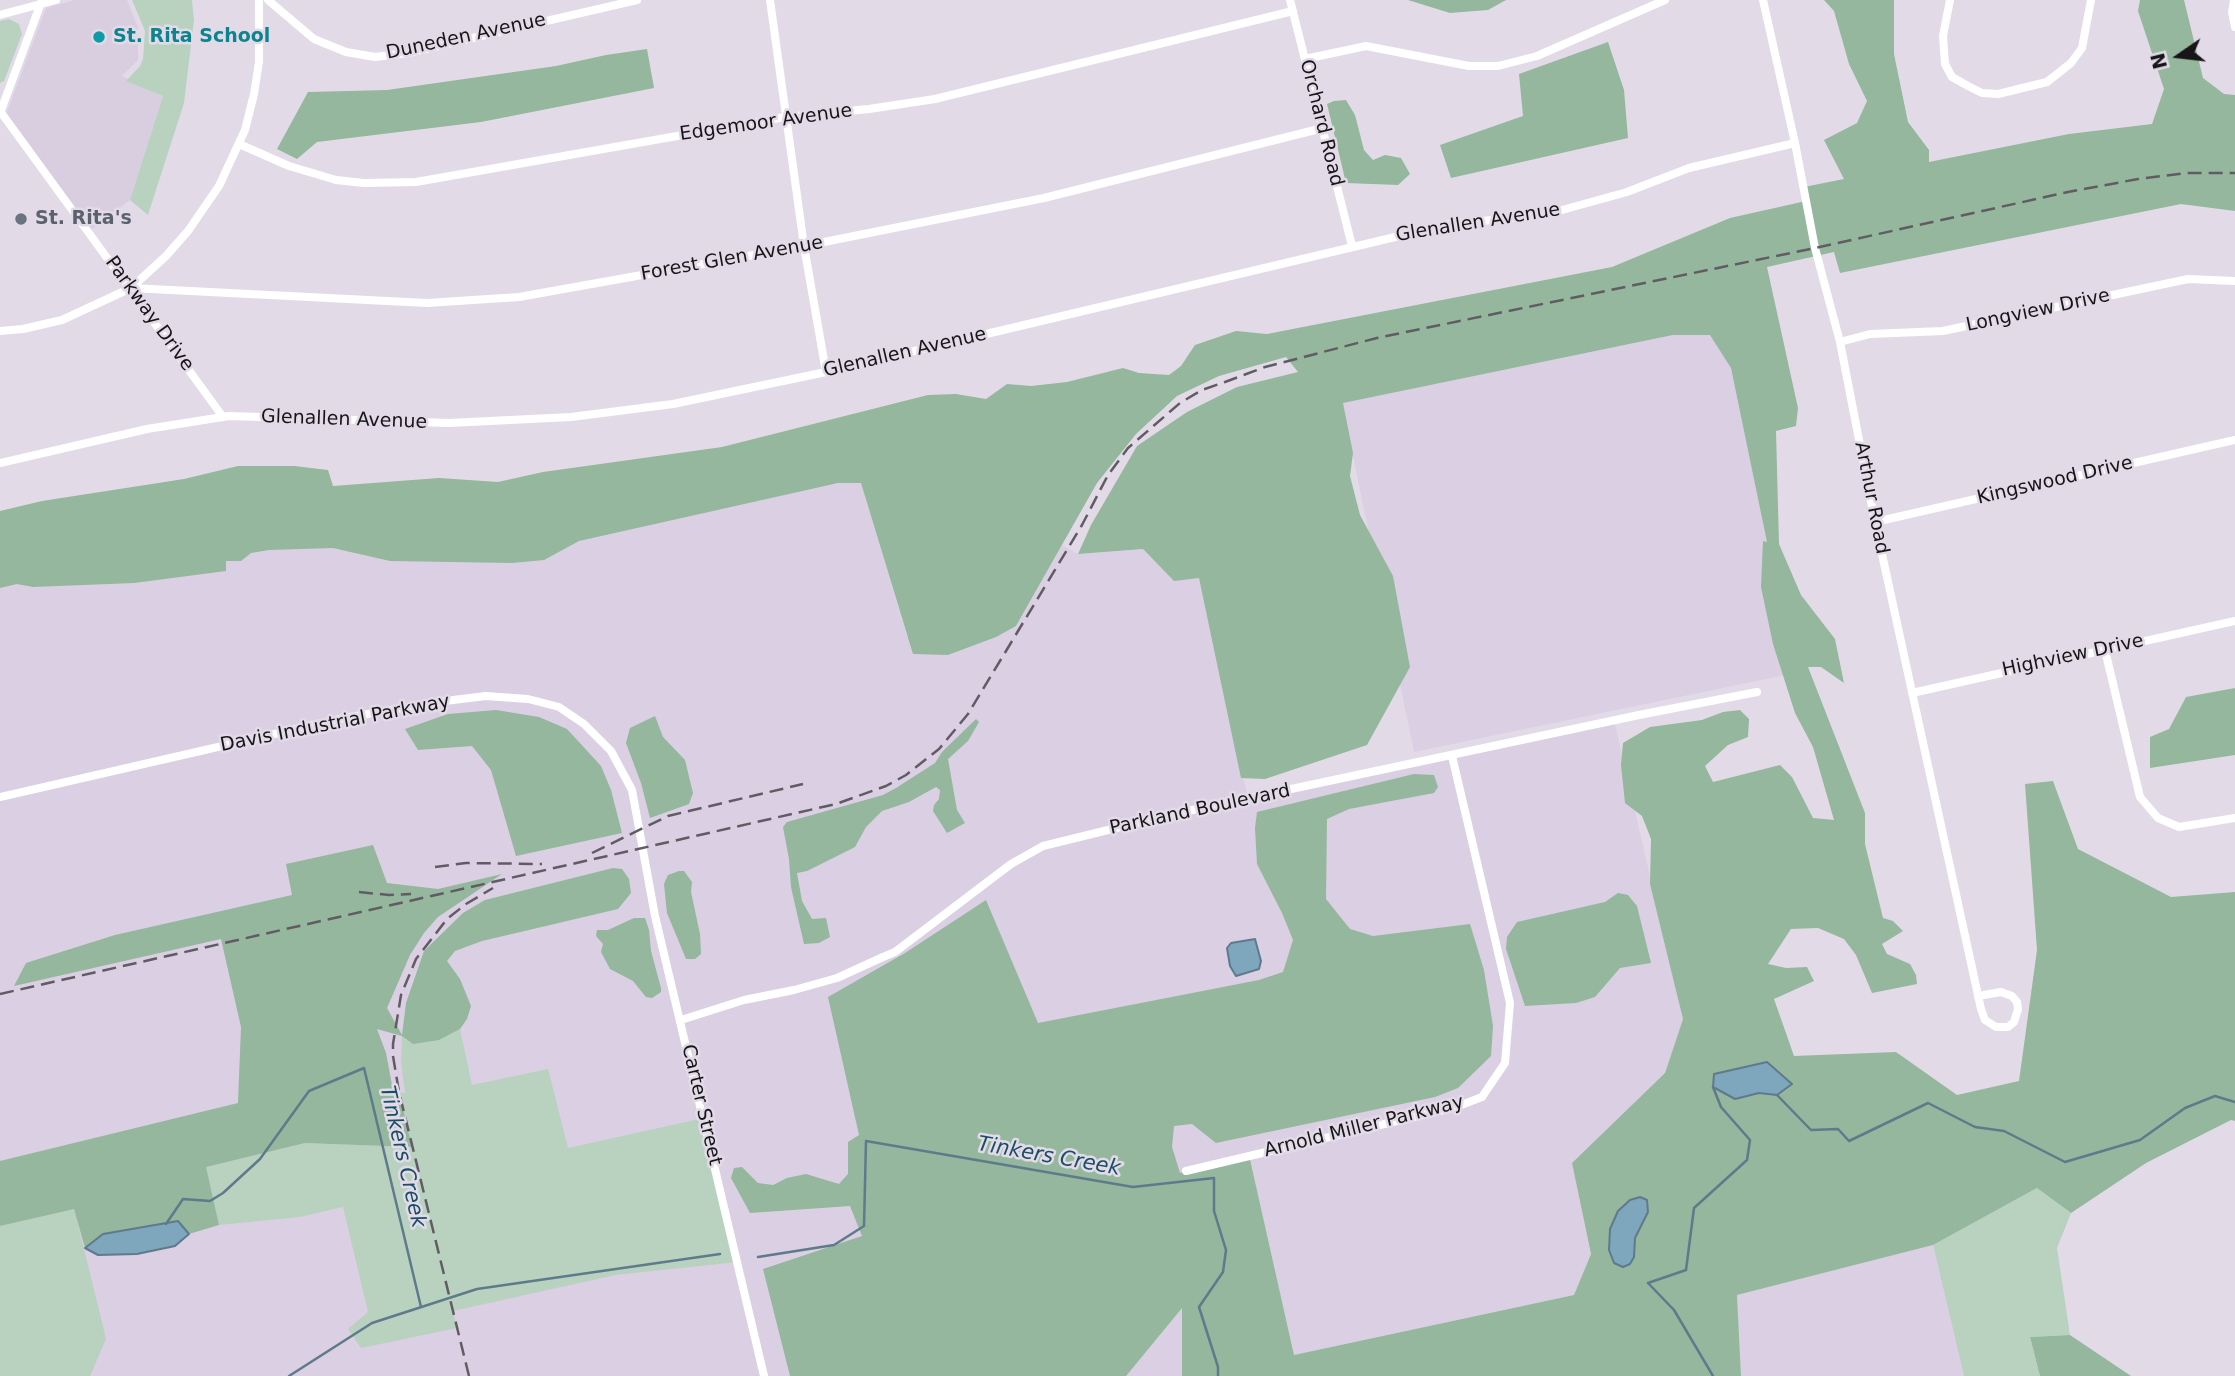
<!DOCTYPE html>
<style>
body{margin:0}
#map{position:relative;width:2235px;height:1376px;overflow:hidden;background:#e2dbe7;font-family:"DejaVu Sans",sans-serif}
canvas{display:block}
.north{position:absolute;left:2144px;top:21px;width:70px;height:70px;-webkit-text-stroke:5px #e2dbe7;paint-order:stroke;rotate:256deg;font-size:19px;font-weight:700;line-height:28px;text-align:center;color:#181519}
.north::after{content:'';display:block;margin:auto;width:24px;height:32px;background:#181519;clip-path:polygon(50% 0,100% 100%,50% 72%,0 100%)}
</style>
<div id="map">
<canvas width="2235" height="1376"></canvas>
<div class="north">N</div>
</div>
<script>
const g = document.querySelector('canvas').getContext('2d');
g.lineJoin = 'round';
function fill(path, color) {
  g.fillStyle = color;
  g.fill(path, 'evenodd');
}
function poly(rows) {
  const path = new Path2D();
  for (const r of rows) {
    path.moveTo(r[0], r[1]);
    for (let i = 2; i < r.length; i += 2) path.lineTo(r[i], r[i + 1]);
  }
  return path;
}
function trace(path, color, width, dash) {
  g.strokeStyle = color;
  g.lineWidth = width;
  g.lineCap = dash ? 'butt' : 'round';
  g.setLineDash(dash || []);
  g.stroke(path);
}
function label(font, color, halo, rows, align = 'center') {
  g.font = font + ' "DejaVu Sans",sans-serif';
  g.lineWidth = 5;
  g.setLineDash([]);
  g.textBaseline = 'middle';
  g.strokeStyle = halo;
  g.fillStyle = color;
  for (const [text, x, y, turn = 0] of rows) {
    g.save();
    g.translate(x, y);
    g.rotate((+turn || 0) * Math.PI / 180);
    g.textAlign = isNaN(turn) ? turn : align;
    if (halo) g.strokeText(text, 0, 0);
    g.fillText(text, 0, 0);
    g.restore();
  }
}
const built = poly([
 [74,0,127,0,138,27,138,60,122,76,163,96,130,200,89,231,5,117,46,8]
]);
const industrial = poly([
 [1722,325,1795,673,1414,752,1342,403],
 [838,483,861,483,907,636,948,655,1016,626,1062,545,1078,554,1143,549,1174,581,1199,577,1248,798,1614,720,1683,1019,1665,1073,1572,1163,1591,1254,1574,1295,1294,1355,1249,1156,1182,1307,1182,1376,0,1376,0,569],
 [1933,1245,1964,1376,1741,1376,1737,1295]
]);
const green = poly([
 [132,0,192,0,194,20,184,103,148,215,130,200,163,96,126,81,140,66,143,59,145,31],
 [9,19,19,24,22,34,4,81,0,83,0,21],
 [460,1029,472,1085,548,1069,568,1148,704,1118,738,1262,615,1275,453,1311,457,1328,361,1348,348,1329,368,1312,343,1207,300,1217,219,1225,205,1167,305,1143,412,1147,399,1092,405,1093,401,1062,402,1036,439,1040],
 [2037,1188,2071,1213,2057,1248,2070,1335,2030,1337,2040,1376,1964,1376,1933,1245],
 [74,1208,106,1339,90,1376,0,1376,0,1226]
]);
const forest = poly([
 [1408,0,1506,0,1488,10,1450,13],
 [1824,0,1894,0,1894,54,1908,122,1929,150,1929,162,2069,134,2152,124,2164,89,2138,11,2140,0,2184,0,2203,78,2224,94,2235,95,2235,211,2181,204,1840,273,1834,252,1767,267,1798,408,1796,426,1776,431,1779,544,1801,595,1835,639,1844,683,1821,667,1808,667,1865,813,1865,844,1883,918,1893,921,1903,931,1882,944,1887,954,1910,964,1916,975,1917,984,1872,993,1856,955,1844,939,1818,928,1791,929,1768,964,1786,968,1807,967,1814,981,1774,999,1794,1056,1896,1052,1957,1095,2019,1081,2037,950,2025,784,2053,781,2078,849,2171,897,2235,892,2235,1121,2231,1120,2146,1163,2071,1213,2037,1188,1933,1245,1737,1295,1741,1376,1182,1376,1182,1308,1126,1376,790,1376,763,1269,862,1236,850,1206,750,1213,731,1178,734,1168,742,1167,758,1183,773,1185,787,1178,806,1174,839,1184,848,1174,848,1142,859,1135,828,997,905,953,986,900,1038,1023,1259,980,1283,972,1293,940,1282,913,1257,864,1255,828,1257,812,1414,774,1434,775,1438,787,1434,793,1349,809,1327,819,1326,899,1350,929,1373,936,1470,924,1484,970,1493,1026,1491,1056,1458,1088,1435,1097,1216,1143,1192,1124,1174,1126,1172,1147,1180,1173,1249,1155,1294,1355,1574,1295,1591,1254,1572,1163,1665,1073,1683,1019,1650,884,1651,839,1642,816,1625,803,1621,765,1623,743,1650,727,1702,720,1723,712,1740,710,1749,719,1748,737,1728,745,1705,766,1713,782,1780,765,1792,777,1813,818,1834,820,1813,747,1795,713,1773,644,1761,587,1763,541,1767,542,1731,368,1710,335,1673,335,1343,403,1353,453,1350,476,1360,515,1393,576,1410,667,1367,745,1265,779,1241,778,1199,578,1174,581,1143,549,1078,554,1091,525,1137,446,1187,412,1237,387,1298,372,1286,357,1219,376,1177,396,1136,434,1097,483,1016,626,996,637,948,655,913,654,861,483,838,483,579,541,544,560,512,563,390,561,333,548,269,550,251,553,241,561,226,561,226,571,134,583,33,587,17,584,0,588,0,511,42,501,184,479,238,466,294,466,328,470,333,486,439,478,498,482,543,472,722,447,928,395,956,394,986,399,1007,384,1031,386,1067,382,1123,368,1139,373,1169,375,1181,366,1195,345,1236,331,1267,334,1612,267,1730,218,1806,201,1804,187,1844,179,1824,140,1857,123,1867,101,1849,64,1834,11],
 [1767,1062,1777,1095,1759,1093,1714,1074],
 [1608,42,1624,90,1628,138,1451,178,1440,145,1523,116,1519,74],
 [647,49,654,88,481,122,317,142,297,159,277,149,308,92,387,90,556,66,606,55],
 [1346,100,1355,115,1364,150,1373,160,1385,155,1401,158,1410,174,1398,185,1346,183,1327,104,1334,101],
 [2235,688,2235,755,2150,768,2150,737,2169,729,2186,697],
 [496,710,539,717,567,729,601,766,611,790,622,833,516,856,491,770,472,746,418,750,405,729,448,714],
 [655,716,663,737,685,760,693,793,689,804,650,818,641,783,626,743,630,728],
 [976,719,979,722,968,741,948,759,957,810,965,823,947,833,933,811,934,805,939,799,940,790,936,787,909,802,882,811,866,827,855,847,807,871,797,873,802,901,812,919,826,918,830,937,819,943,804,944,791,887,789,859,783,827,787,822,883,795,896,788,935,763,942,752],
 [373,845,387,883,438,889,502,874,438,917,424,933,410,955,387,1008,402,1035,406,1003,424,951,463,913,485,900,613,868,622,869,629,879,631,893,618,909,482,941,455,951,447,961,460,979,471,1006,467,1019,460,1029,439,1040,413,1044,402,1036,377,1029,386,1053,392,1085,399,1092,412,1147,305,1143,206,1167,219,1225,189,1234,178,1222,103,1234,85,1248,74,1209,0,1226,0,1161,238,1103,241,1027,221,939,14,986,26,963,115,935,292,895,286,864],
 [679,871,684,871,692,882,691,892,700,934,701,954,695,959,686,959,667,913,664,884,668,875],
 [1618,893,1628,895,1637,906,1651,963,1620,968,1595,997,1576,1003,1525,1006,1506,949,1507,937,1517,922,1605,902],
 [634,918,645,918,649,930,651,951,661,988,661,992,652,998,646,997,633,981,610,969,601,952,603,944,596,936,597,930,608,930],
 [2070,1335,2131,1376,2040,1376,2030,1337]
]);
const water = poly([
 [1255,939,1261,961,1259,969,1236,976,1230,966,1227,948,1231,943,1255,939],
 [1767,1062,1792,1084,1777,1095,1759,1093,1735,1099,1713,1087,1714,1074,1767,1062],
 [1640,1197,1647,1200,1648,1212,1635,1238,1634,1257,1630,1264,1623,1267,1614,1263,1609,1250,1610,1229,1618,1211,1630,1200,1640,1197],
 [178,1221,189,1234,175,1246,137,1254,98,1255,85,1248,103,1234,178,1221]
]);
const stream = poly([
 [1777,1095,1811,1130,1838,1129,1849,1141,1928,1103,1975,1127,2004,1131,2065,1162,2140,1140,2185,1108,2215,1096,2235,1102],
 [166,1224,183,1199,210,1201,223,1193,260,1159,309,1091,364,1068,421,1307],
 [758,1257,834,1245,864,1226,866,1141,1133,1187,1214,1178,1214,1211,1226,1250,1223,1272,1199,1307,1218,1367,1218,1376],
 [289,1376,372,1323,477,1289,720,1254],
 [1713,1376,1674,1310,1648,1283,1686,1270,1694,1208,1747,1160,1750,1140,1721,1107,1713,1087]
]);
const minor = poly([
 [268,0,314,39,346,52,375,57,408,53,637,0],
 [770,0,804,246,826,372],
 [1290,0,1352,246],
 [1763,0,1795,143,1815,248,1840,342,1875,522,1981,1009,1985,1020,1996,1027,2008,1027,2014,1022,2018,1009,2017,1002,2012,996,2001,992,1978,996],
 [1950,0,1943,36,1945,64,1952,77,1968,86,1982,93,1998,94,2047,82,2071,63,2082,48,2091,0],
 [2234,0,2232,12,2235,27],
 [0,15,56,0],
 [1305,59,1366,46,1469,66,1498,66,1537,56,1665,0],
 [0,111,223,417],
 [0,113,42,0],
 [239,144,289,166,336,180,364,183,416,182,785,117,869,109,935,99,1293,11],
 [131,288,427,303,519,297,804,246,1044,198,1323,128],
 [0,331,23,329,62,320,131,288,166,256,188,231,219,186,245,130,254,94,259,62,259,0],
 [1840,342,1870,334,1943,331,2188,279,2235,281],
 [0,463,147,429,229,416,449,423,571,417,673,404,826,372,1450,224,1544,215,1627,192,1689,168,1795,143],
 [1875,522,2235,440],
 [2105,650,2140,797,2158,818,2179,827,2235,818],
 [1912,693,2235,621],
 [0,797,344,718,445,701,486,696,528,699,559,707,584,724,611,751,632,790,655,916,764,1376],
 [681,1020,744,1000,794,990,837,978,883,957,895,952,1011,864,1043,846,1169,815,1639,715,1757,692],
 [1186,1171,1456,1107,1482,1097,1505,1063,1510,1003,1452,756]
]);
const rail = poly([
 [592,853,668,816,803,784],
 [435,867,466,863,542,864],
 [359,892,389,895,411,894],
 [0,994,836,804,886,786,906,775,939,749,968,714,1082,525,1108,475,1128,448,1180,403,1202,390,1225,382,1265,367,1377,338,1815,248,2068,192,2138,179,2187,173,2235,173],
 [469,1376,399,1092,393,1056,393,1044,401,995,416,959,447,919,466,904,493,888]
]);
const markers = [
 [99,37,7,"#0f9aa8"],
 [21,219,7,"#6b7280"]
];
const cultureNames = [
 ["St. Rita School",113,37]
];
const streetNames = [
 ["Duneden Avenue",466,37,-12],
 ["Edgemoor Avenue",766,123,-8],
 ["Orchard Road",1321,123,76],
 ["Glenallen Avenue",1478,223,-9],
 ["Forest Glen Avenue",732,259,-10],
 ["Longview Drive",2038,311,-12],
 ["Parkway Drive",149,314,54],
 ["Glenallen Avenue",905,353,-13],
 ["Glenallen Avenue",344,420,2],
 ["Kingswood Drive",2055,481,-13],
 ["Arthur Road",1871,498,79],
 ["Highview Drive",2073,656,-12],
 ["Davis Industrial Parkway",335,724,-11],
 ["Parkland Boulevard",1200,810,-12],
 ["Carter Street",701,1105,77],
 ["Arnold Miller Parkway",1364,1127,-14]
];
const worshipNames = [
 ["St. Rita's",35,219]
];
const waterNames = [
 ["Tinkers Creek",402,1157,77],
 ["Tinkers Creek",1049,1157,10]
];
fill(built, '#d9cee0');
fill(industrial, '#dbcfe3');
fill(green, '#b8d2bf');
fill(forest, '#94b79d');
fill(water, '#7ea6bc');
trace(water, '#5f7a8b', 2);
trace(stream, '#5f7a8b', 2.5);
trace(minor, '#fff', 8);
trace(rail, '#615c63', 2.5, [14, 7]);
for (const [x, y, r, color] of markers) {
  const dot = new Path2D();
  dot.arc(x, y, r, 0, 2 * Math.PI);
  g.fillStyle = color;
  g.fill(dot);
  trace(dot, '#e2dbe7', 2.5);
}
label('bold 19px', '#0d838f', '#e2dbe7', cultureNames, 'left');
label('19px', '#181519', '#e2dbe7', streetNames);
label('bold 19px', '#5b616d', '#e2dbe7', worshipNames, 'left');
label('italic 21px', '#1a4e66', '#e2dbe7', waterNames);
</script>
